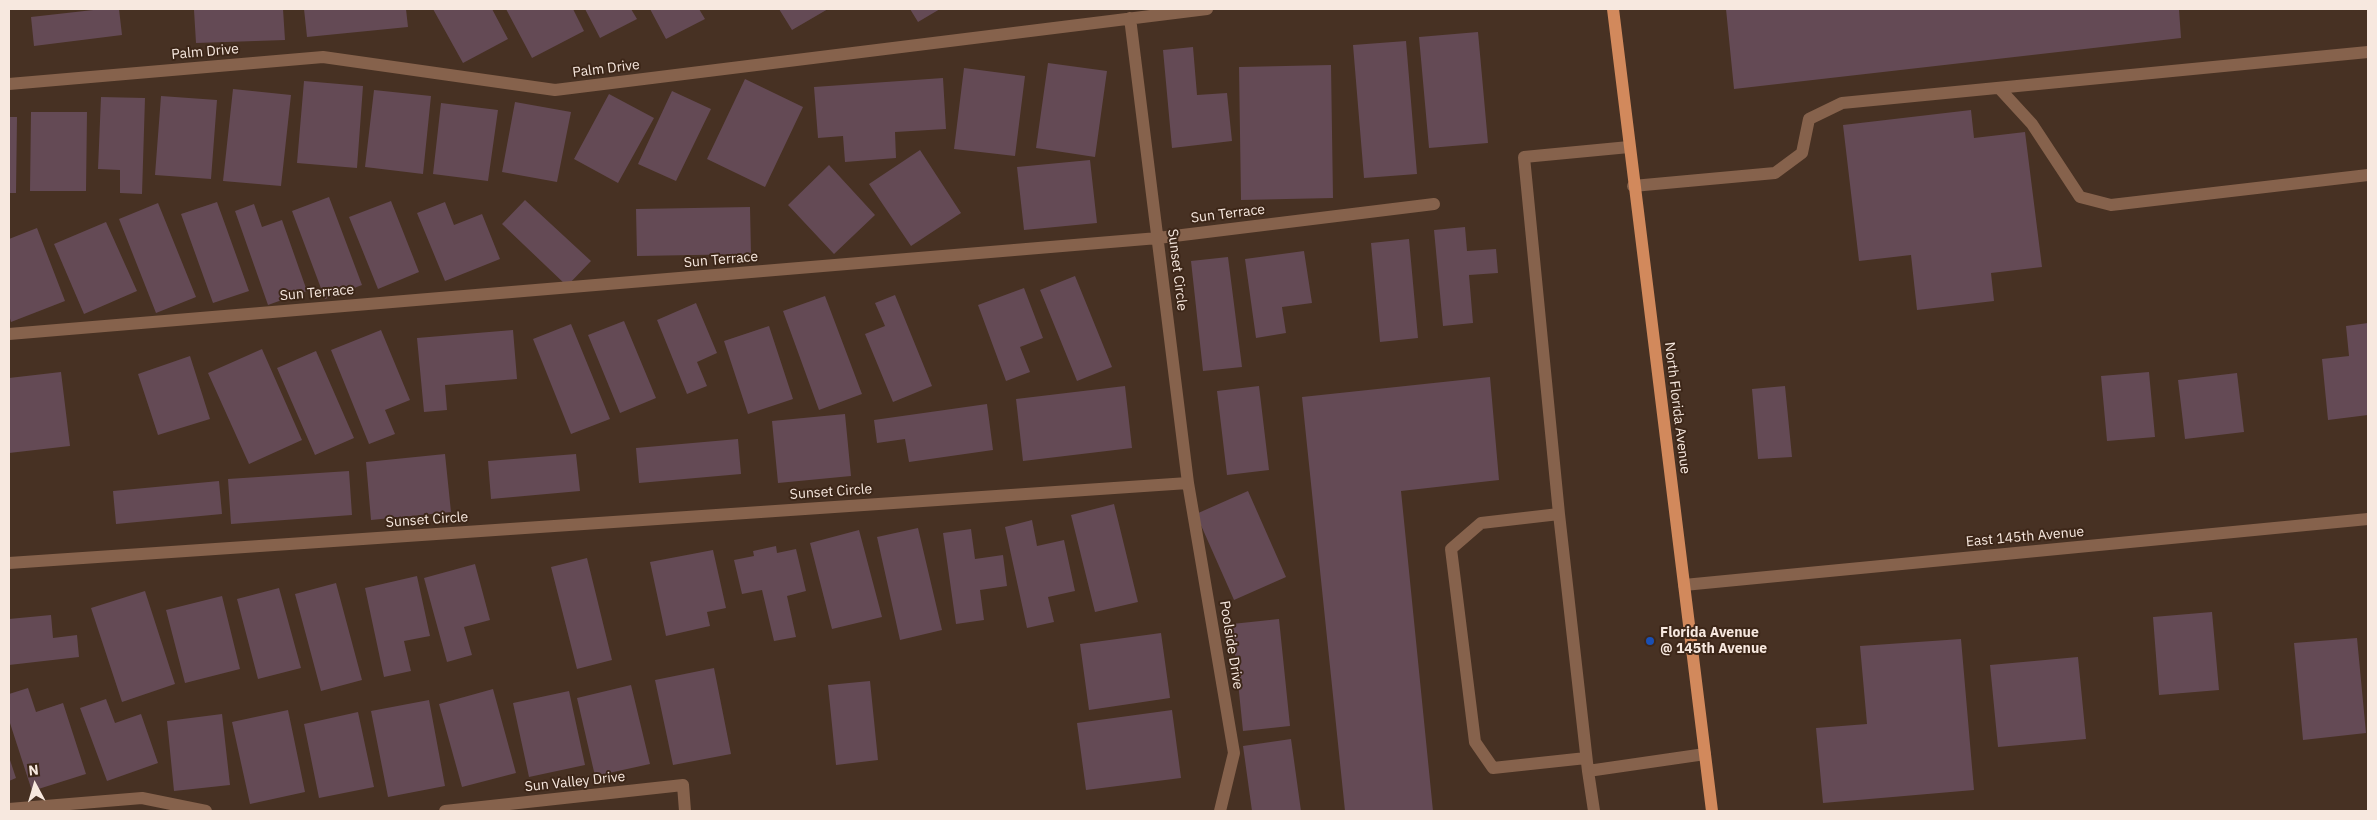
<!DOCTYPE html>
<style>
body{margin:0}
#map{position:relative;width:2377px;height:820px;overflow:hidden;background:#473123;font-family:"IBM Plex Sans",sans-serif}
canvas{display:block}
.frame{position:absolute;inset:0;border:10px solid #f7e8df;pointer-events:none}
.north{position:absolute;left:10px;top:760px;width:50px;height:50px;-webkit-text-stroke:4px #3d2719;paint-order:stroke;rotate:354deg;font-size:14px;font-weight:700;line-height:20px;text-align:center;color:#f7e8df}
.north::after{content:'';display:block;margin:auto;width:18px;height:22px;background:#f7e8df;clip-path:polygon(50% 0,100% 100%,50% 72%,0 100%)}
</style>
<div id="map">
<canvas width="2377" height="820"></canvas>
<div class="frame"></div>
<div class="north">N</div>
</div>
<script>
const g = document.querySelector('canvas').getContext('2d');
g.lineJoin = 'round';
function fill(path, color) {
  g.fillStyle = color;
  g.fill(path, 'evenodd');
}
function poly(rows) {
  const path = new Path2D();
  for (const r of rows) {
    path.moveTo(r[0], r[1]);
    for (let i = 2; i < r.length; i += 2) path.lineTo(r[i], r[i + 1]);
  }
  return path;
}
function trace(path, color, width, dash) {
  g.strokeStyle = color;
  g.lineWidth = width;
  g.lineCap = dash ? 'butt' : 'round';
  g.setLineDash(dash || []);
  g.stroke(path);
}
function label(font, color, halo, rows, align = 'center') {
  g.font = font + ' "IBM Plex Sans",sans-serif';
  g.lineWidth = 4;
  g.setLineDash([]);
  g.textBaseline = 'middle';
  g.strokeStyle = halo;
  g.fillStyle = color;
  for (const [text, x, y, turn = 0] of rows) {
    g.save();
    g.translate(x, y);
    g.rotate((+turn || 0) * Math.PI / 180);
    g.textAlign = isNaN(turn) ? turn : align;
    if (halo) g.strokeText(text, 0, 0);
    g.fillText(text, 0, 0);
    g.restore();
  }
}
const building = poly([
 [102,9,119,9,122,35,34,46,31,17],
 [283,9,285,40,196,43,194,10],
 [304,9,406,9,408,27,307,37],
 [433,9,492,9,508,39,463,63],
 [506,9,573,9,584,31,532,58],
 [585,9,631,9,637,19,600,38],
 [650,9,699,9,705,19,666,39],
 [779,9,828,9,792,30],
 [910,9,940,9,918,22],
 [1726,9,2179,9,2181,38,1734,89],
 [1478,32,1488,143,1429,148,1419,37],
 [1406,41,1417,174,1364,178,1353,45],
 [1193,47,1197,95,1227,93,1232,141,1172,148,1163,50],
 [1048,63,1107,71,1095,157,1036,148],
 [1331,65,1333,198,1241,200,1239,67],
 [964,68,1025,76,1015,156,954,149],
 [943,78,946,129,895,132,896,158,845,162,843,136,818,138,814,87],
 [745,79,803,107,765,187,707,159],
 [304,81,363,86,357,168,297,163],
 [233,89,291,95,281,186,223,181],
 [374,90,431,96,423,174,365,167],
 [672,91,711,109,676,181,638,164],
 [609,94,654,118,618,183,574,159],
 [161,96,217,100,211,179,155,175],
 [101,97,145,98,142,194,120,193,120,170,98,169],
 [515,102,571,112,557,182,502,172],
 [441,103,498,110,488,181,433,174],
 [1971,110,1974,138,2025,132,2042,267,1991,273,1994,301,1917,310,1911,255,1859,261,1843,125],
 [31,112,87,112,86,191,30,191],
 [9,117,17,117,16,193,9,193],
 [920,150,961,213,911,246,869,184],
 [1090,160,1097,223,1024,230,1017,167],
 [829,165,875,215,834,254,788,205],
 [329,197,362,285,325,299,292,211],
 [525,200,591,261,567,286,502,224],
 [391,201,419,272,378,289,349,217],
 [217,202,249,291,213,303,181,214],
 [445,202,454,225,482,214,500,259,445,281,417,213],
 [158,203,196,297,156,313,119,219],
 [254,204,262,227,282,220,307,291,268,305,235,211],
 [750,207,751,254,637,256,636,209],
 [106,222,137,291,84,314,54,244],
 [1465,227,1467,251,1496,249,1498,273,1469,275,1473,323,1443,326,1434,230],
 [37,228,65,301,11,322,9,315,9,239],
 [1409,239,1418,338,1380,342,1371,243],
 [1304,251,1312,303,1282,307,1286,333,1256,338,1245,259],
 [1228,257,1242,367,1203,371,1191,261],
 [1075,276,1112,367,1077,381,1040,290],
 [1024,288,1043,338,1020,347,1030,372,1006,381,978,305],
 [895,295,932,386,893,402,865,334,885,326,875,303],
 [825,296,862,394,819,410,783,311],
 [696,303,717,353,697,362,707,386,687,394,657,320],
 [624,321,656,398,620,413,588,335],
 [2368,323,2368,415,2328,420,2322,359,2349,356,2346,326],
 [571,324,610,419,571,434,533,339],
 [769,326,793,399,748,414,724,341],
 [381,330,410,400,385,410,395,434,369,444,331,350],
 [513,330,517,379,445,385,447,410,424,412,417,338],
 [262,349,302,440,249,464,208,373],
 [316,351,354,438,315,455,277,368],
 [190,356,210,419,158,435,138,374],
 [61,372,70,446,9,453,9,378],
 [2149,372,2155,437,2107,441,2101,376],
 [2237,373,2244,432,2185,439,2178,380],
 [1490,377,1499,480,1401,491,1433,811,1345,811,1302,397],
 [1125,386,1132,448,1023,461,1016,399],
 [1259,386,1269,470,1227,475,1217,391],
 [1785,386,1792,457,1758,459,1752,389],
 [987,404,993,450,909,462,905,439,877,443,874,420],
 [845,414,851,476,778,483,772,421],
 [738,439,741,474,639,483,636,448],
 [445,454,451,512,371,520,366,462],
 [576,454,580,491,491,499,488,461],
 [349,471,352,515,231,524,228,479],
 [219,481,222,514,116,524,113,491],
 [1248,491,1286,577,1234,600,1196,514],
 [1114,504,1138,602,1095,612,1071,515],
 [1032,520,1037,546,1064,540,1075,591,1048,597,1054,622,1027,628,1005,527],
 [918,528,942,630,900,640,877,537],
 [971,529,975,559,1003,555,1007,586,980,590,984,620,956,624,943,533],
 [859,530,882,617,832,629,810,543],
 [776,546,777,553,796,549,806,591,787,596,796,637,774,641,762,590,742,594,734,560,754,556,753,551],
 [713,550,726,608,707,612,710,626,666,636,650,562],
 [587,558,612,660,577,669,551,567],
 [475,564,490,620,464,627,472,655,447,662,424,578],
 [417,576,430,636,404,641,411,671,384,677,365,588],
 [336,583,362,680,321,691,295,594],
 [279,588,301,668,258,679,237,599],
 [145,591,175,684,122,702,91,608],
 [222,596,240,669,185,683,166,610],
 [2212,612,2219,690,2159,695,2153,617],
 [51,615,53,638,77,635,79,657,9,665,9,619],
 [1279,619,1290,726,1243,731,1232,624],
 [1161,633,1170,698,1089,710,1080,644],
 [2357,638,2366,733,2303,740,2294,643],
 [1961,639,1974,790,1823,803,1816,728,1867,724,1860,646],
 [2078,657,2086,739,1998,747,1990,665],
 [714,668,731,754,673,765,655,680],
 [870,681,878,760,836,765,828,685],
 [631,685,650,764,595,776,577,698],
 [28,688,36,712,63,703,86,774,32,791,9,720,9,694],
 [493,689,516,773,462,787,439,704],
 [569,691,585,765,529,777,513,703],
 [106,699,115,723,141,714,158,763,107,781,80,708],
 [429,700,445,786,388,797,371,711],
 [288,710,305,792,250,804,232,722],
 [1172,710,1181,778,1086,790,1077,723],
 [358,712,374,787,319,798,304,724],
 [222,714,230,785,174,791,167,721],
 [1291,739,1301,811,1252,811,1243,746],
 [9,757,16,778,9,781]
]);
const service = poly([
 [1130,18,1188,483,1234,753,1220,811],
 [9,84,323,57,555,90,1207,9],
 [1999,88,2032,124,2080,197,2111,205,2368,175],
 [1629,147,1524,157,1559,514,1588,771,1705,754],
 [1633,186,1775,173,1802,153,1809,119,1842,103,2368,52],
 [9,334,1158,238,1434,204],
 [1559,514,1481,523,1451,549,1475,742,1493,768,1586,758],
 [9,563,1188,483],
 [1588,771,1594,811],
 [9,809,142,798,206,811],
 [445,811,683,785,685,811]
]);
const minor = poly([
 [1684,585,2368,519]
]);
const primary = poly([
 [1613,9,1712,811]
]);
const markers = [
 [1650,641,5,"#1a4fb4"]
];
const streetNames = [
 ["Palm Drive",205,52,-5],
 ["Palm Drive",606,69,-7],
 ["Sun Terrace",1228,214,-7],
 ["Sun Terrace",721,260,-5],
 ["Sunset Circle",1177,270,83],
 ["Sun Terrace",317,293,-5],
 ["North Florida Avenue",1677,408,83],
 ["Sunset Circle",831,492,-4],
 ["Sunset Circle",427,520,-4],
 ["East 145th Avenue",2025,537,-5],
 ["Poolside Drive",1231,645,81],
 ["Sun Valley Drive",575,782,-6]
];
const poiNames = [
 ["Florida Avenue",1660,633],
 ["@ 145th Avenue",1660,649]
];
fill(building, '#644a55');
trace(service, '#86624c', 12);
trace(minor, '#86624c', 12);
trace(primary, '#d2895c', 12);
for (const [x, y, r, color] of markers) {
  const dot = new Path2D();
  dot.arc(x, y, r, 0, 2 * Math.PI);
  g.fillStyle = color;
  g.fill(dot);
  trace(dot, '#3d2719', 2);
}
label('14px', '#f7e8df', '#3d2719', streetNames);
label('bold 14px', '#f7e8df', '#3d2719', poiNames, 'left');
</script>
